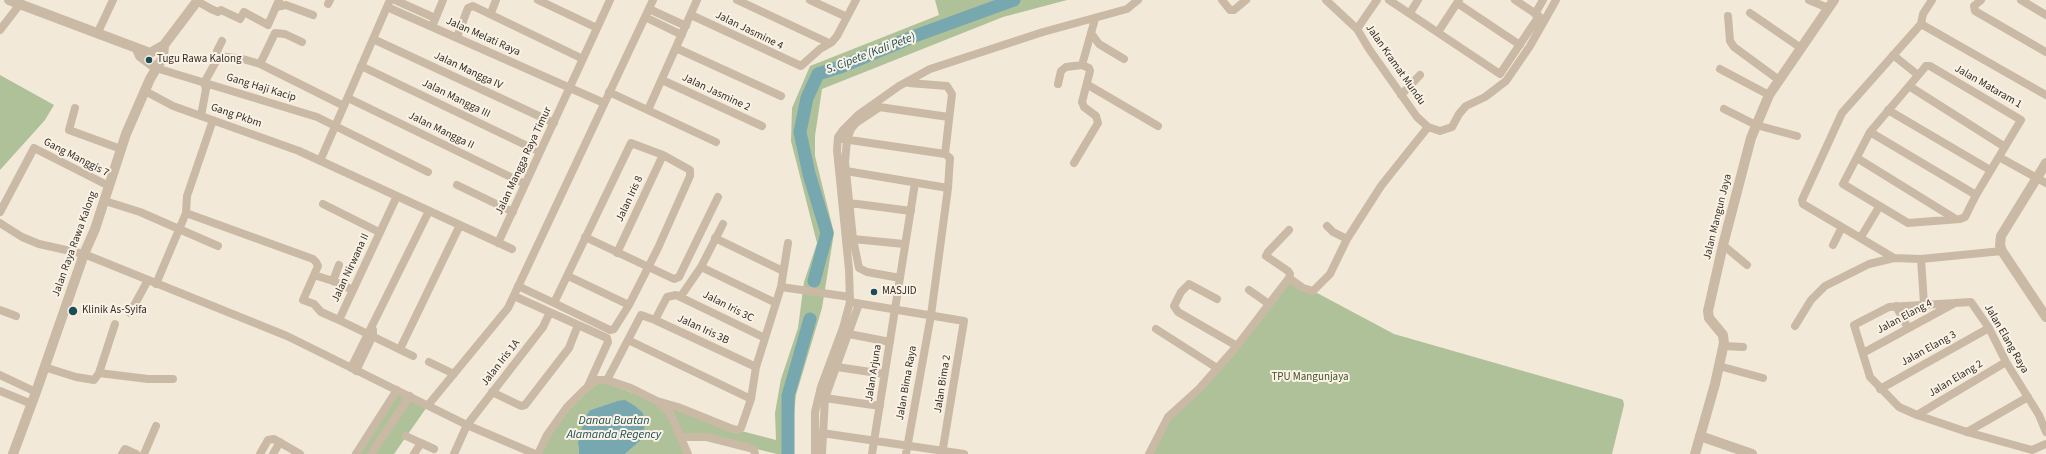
<!DOCTYPE html>
<style>
body{margin:0}
canvas{display:block;background:#f2e9d9}
</style>
<canvas width="2046" height="454"></canvas>
<script>
const g = document.querySelector('canvas').getContext('2d');
g.lineJoin = 'round';
function fill(path, color) {
  g.fillStyle = color;
  g.fill(path, 'evenodd');
}
function poly(rows) {
  const path = new Path2D();
  for (const r of rows) {
    path.moveTo(r[0], r[1]);
    for (let i = 2; i < r.length; i += 2) path.lineTo(r[i], r[i + 1]);
  }
  return path;
}
function trace(path, color, width, dash) {
  g.strokeStyle = color;
  g.lineWidth = width;
  g.lineCap = dash ? 'butt' : 'round';
  g.setLineDash(dash || []);
  g.stroke(path);
}
function label(font, color, halo, rows, align = 'center') {
  g.font = font + ' "Source Sans 3",sans-serif';
  g.lineWidth = 4;
  g.setLineDash([]);
  g.textBaseline = 'middle';
  g.strokeStyle = halo;
  g.fillStyle = color;
  for (const [text, x, y, turn = 0] of rows) {
    g.save();
    g.translate(x, y);
    g.rotate((+turn || 0) * Math.PI / 180);
    g.textAlign = isNaN(turn) ? turn : align;
    if (halo) g.strokeText(text, 0, 0);
    g.fillText(text, 0, 0);
    g.restore();
  }
}
const green = poly([
 [935,0,1067,0,1003,17,822,89,815,136,815,156,834,233,822,308,796,395,792,432,792,454,777,454,707,437,681,437,688,454,625,454,640,441,617,401,590,410,578,442,579,454,538,454,558,419,597,380,730,428,776,440,775,413,781,379,798,328,804,282,817,243,791,141,792,108,810,66,939,15],
 [0,75,54,105,45,120,0,170],
 [1289,278,1394,334,1621,399,1623,400,1624,405,1612,454,1149,454,1168,417,1199,389],
 [397,390,429,404,394,454,356,454]
]);
const water = poly([
 [625,400,635,406,643,413,645,425,640,441,625,454,579,454,578,442,585,418,590,410,617,401]
]);
const river = poly([
 [814,281,827,233,809,174,800,132,807,98,818,74,843,66,915,36,1014,0],
 [788,454,788,396,810,319]
]);
const minor = poly([
 [395,0,435,18],
 [538,0,597,28],
 [737,0,829,43],
 [810,0,847,17],
 [1222,0,1230,10,1234,10,1246,0],
 [1326,0,1357,29,1369,49,1417,117,1428,127,1440,131,1452,127,1459,114,1466,106,1485,97,1506,81,1530,46,1556,0],
 [1389,0,1500,74,1539,16,1515,0],
 [1809,0,1828,8],
 [1932,0,1923,14,1921,24,2046,95],
 [1981,0,1974,6,1975,11,2046,52],
 [2021,0,2046,15],
 [197,1,211,9,218,12,221,10,240,19,244,12,268,25,279,0],
 [1457,3,1520,45],
 [328,4,330,0],
 [276,7,286,5,313,15],
 [387,7,604,103],
 [649,9,686,26],
 [491,13,496,0],
 [1410,13,1418,0],
 [1750,13,1801,48],
 [1535,14,1543,0],
 [691,15,801,66,820,49,832,42,837,36,856,0],
 [1728,16,1730,41,1734,47,1779,80],
 [645,17,682,35],
 [434,22,443,0],
 [1921,24,1842,113,1802,200,1803,204,1894,258,1921,259,2002,251],
 [1357,29,1377,0],
 [0,30,20,4],
 [98,32,113,0],
 [1438,32,1459,0],
 [1091,33,1099,44,1124,59],
 [457,37,468,8,473,6,583,59],
 [373,39,554,123],
 [676,48,781,96],
 [1893,55,1918,75],
 [219,56,243,59,260,64,344,106],
 [260,64,275,33,285,34,302,42],
 [1082,65,1095,19],
 [361,66,540,152],
 [1926,66,1930,66,2021,120,1976,195,1965,217,1960,219,1908,223,1843,184,1870,132,1926,66],
 [156,68,317,117,428,172],
 [1720,69,1769,95],
 [662,80,762,126],
 [1058,84,1061,71,1066,67,1082,65,1089,68,1090,71,1082,102,1084,107,1096,116,1098,123,1074,163],
 [1088,85,1158,126],
 [1909,86,2005,147],
 [145,91,173,106,299,151,512,249],
 [609,92,716,142],
 [1401,95,1420,75],
 [348,98,525,184],
 [872,106,949,117],
 [75,108,69,130,121,149],
 [877,109,856,123,851,129,847,140,845,162,853,239,859,268,867,272,900,278],
 [1724,109,1756,125,1797,136],
 [648,110,697,0],
 [1888,110,1990,170],
 [201,116,206,89,204,83,219,56,217,51,222,41],
 [1870,132,1976,195],
 [843,139,945,154],
 [1999,157,2046,183],
 [1857,158,1954,218],
 [320,161,390,0],
 [846,171,948,188],
 [457,185,513,212],
 [397,196,339,320,413,356],
 [105,201,140,212,218,246],
 [850,203,911,211],
 [323,204,379,232],
 [0,212,34,148,109,186],
 [186,213,313,259,316,262,318,266,303,300,314,304,321,312,339,320],
 [0,223,22,237,39,244,84,254,287,336,467,425,535,454],
 [1327,226,1333,232,1347,239],
 [1289,230,1268,252,1266,256,1288,271,1290,274,1289,278],
 [585,237,674,279,679,277,718,197],
 [1861,237,1879,207],
 [715,238,783,271],
 [853,239,904,244],
 [498,243,610,0],
 [1723,245,1747,265],
 [1833,245,1842,227],
 [617,253,663,155],
 [1921,259,1924,304],
 [339,265,333,281,353,290],
 [701,267,776,303],
 [314,275,333,281],
 [568,276,629,305],
 [156,284,186,213,187,196,213,120],
 [518,286,554,303,610,330,614,329,629,305,658,248,690,176,690,170,663,155,631,143,554,303],
 [781,287,850,297],
 [1249,290,1269,304],
 [514,296,607,338,608,342,588,386],
 [681,296,701,267,723,224],
 [1217,299,1189,284,1181,292,1174,306,1178,312,1237,346],
 [850,302,964,321,942,454],
 [1896,306,1908,328],
 [0,310,16,316],
 [130,313,148,280],
 [655,320,667,297,676,295,765,338],
 [1795,326,1811,300,1825,286,1869,264,1894,258],
 [1156,329,1217,368],
 [849,334,890,342],
 [628,340,751,399],
 [1723,346,1743,347],
 [400,349,460,225],
 [1863,353,1955,303],
 [429,362,454,374],
 [1719,366,1763,378],
 [44,367,76,377,94,380,99,373,148,379,173,379],
 [837,367,884,374],
 [351,368,429,211],
 [356,371,373,335,373,330],
 [99,373,115,324],
 [0,375,36,392],
 [607,380,641,315,655,320,756,367],
 [1880,389,1989,328],
 [0,391,32,404],
 [492,392,521,406,525,405,569,348,578,325],
 [825,398,880,406],
 [657,401,678,407,730,428,737,430,741,428,751,399,756,367,781,287,788,243],
 [429,404,508,308,653,0],
 [1917,415,2006,362],
 [1967,432,2028,397],
 [2046,432,2039,415,2006,362,1989,328,1971,302,1889,307,1854,325,1870,377,1899,407,1917,415,1967,432,2032,450,2046,444],
 [822,433,964,454],
 [406,436,421,443,414,454],
 [681,437,707,437,750,448,754,450,755,454],
 [421,443,434,449],
 [122,454,125,449,136,454],
 [144,454,156,426],
 [260,454,268,440,274,439,300,454],
 [273,454,280,442],
 [356,454,397,390],
 [371,454,410,396],
 [454,454,467,425,543,327,550,312],
 [538,454,547,435,567,407,584,390,597,380,607,380,631,388,657,401,670,413,688,454],
 [815,454,815,412,821,387,843,328,850,302,849,270,837,150,838,137,843,130,858,115,899,86,930,69,1043,32,1127,9,1138,0],
 [822,454,825,398,859,304],
 [872,454,915,183],
 [906,454,931,315,948,188,950,158,945,154,952,94,947,86,909,83,908,82],
 [1149,454,1168,417,1199,389,1237,346,1289,278,1303,288,1313,291,1330,274,1347,239,1381,186,1428,127]
]);
const tertiary = poly([
 [9,0,150,53,164,45,198,0],
 [137,49,140,56,156,68],
 [2046,163,2001,236,2000,245,2002,251,2046,317],
 [1700,436,1752,454],
 [13,454,36,392,84,254,95,229,126,134,150,79,163,57,164,45],
 [1695,454,1715,384,1724,343,1723,335,1709,318,1708,311,1723,245,1751,138,1769,95,1834,0]
]);
const markers = [
 [149,60,4,"#1b4d57"],
 [874,292,4,"#1b4d57"],
 [73,311,5,"#1b4d57"]
];
const streetNames = [
 ["Jalan Jasmine 4",749,31,26],
 ["Jalan Melati Raya",483,37,24],
 ["Jalan Kramat Mundu",1395,65,55],
 ["Jalan Mangga IV",468,71,25],
 ["Jalan Mataram 1",1988,87,30],
 ["Gang Haji Kacip",261,88,17],
 ["Jalan Jasmine 2",716,93,25],
 ["Jalan Mangga III",456,99,26],
 ["Gang Pkbm",236,116,19],
 ["Jalan Mangga II",441,131,26],
 ["Gang Manggis 7",76,158,27],
 ["Jalan Mangga Raya Timur",524,161,-65],
 ["Jalan Iris 8",630,199,-65],
 ["Jalan Mangun Jaya",1718,217,-76],
 ["Jalan Raya Rawa Kalong",75,244,-70],
 ["Jalan Nirwana II",351,268,-65],
 ["Jalan Iris 3C",728,307,27],
 ["Jalan Elang 4",1905,317,-28],
 ["Jalan Iris 3B",703,330,25],
 ["Jalan Elang Raya",2006,339,60],
 ["Jalan Elang 3",1929,349,-29],
 ["Jalan Iris 1A",501,363,-52],
 ["Jalan Arjuna",874,373,-81],
 ["Jalan Elang 2",1956,379,-31],
 ["Jalan Bima Raya",907,383,-80],
 ["Jalan Bima 2",943,384,-81]
];
const poiNames = [
 ["Tugu Rawa Kalong",157,60],
 ["MASJID",882,292],
 ["Klinik As-Syifa",82,311]
];
const parkNames = [
 ["TPU Mangunjaya",1310,378]
];
const waterNames = [
 ["S. Cipete (Kali Pete)",871,54,-21],
 ["Danau Buatan",614,421],
 ["Alamanda Regency",614,435]
];
fill(green, '#afc199');
fill(water, '#77a7af');
trace(river, '#77a7af', 13);
trace(minor, '#cabaa5', 8);
trace(tertiary, '#cabaa5', 10);
for (const [x, y, r, color] of markers) {
  const dot = new Path2D();
  dot.arc(x, y, r, 0, 2 * Math.PI);
  g.fillStyle = color;
  g.fill(dot);
  trace(dot, '#f9f2e5', 1.5);
}
label('11px', '#352d26', '#f9f2e5', streetNames);
label('11px', '#352d26', '#f9f2e5', poiNames, 'left');
label('11px', '#40542a', '#f9f2e5', parkNames);
label('italic 12px', '#1b4d57', '#f9f2e5', waterNames);
</script>
